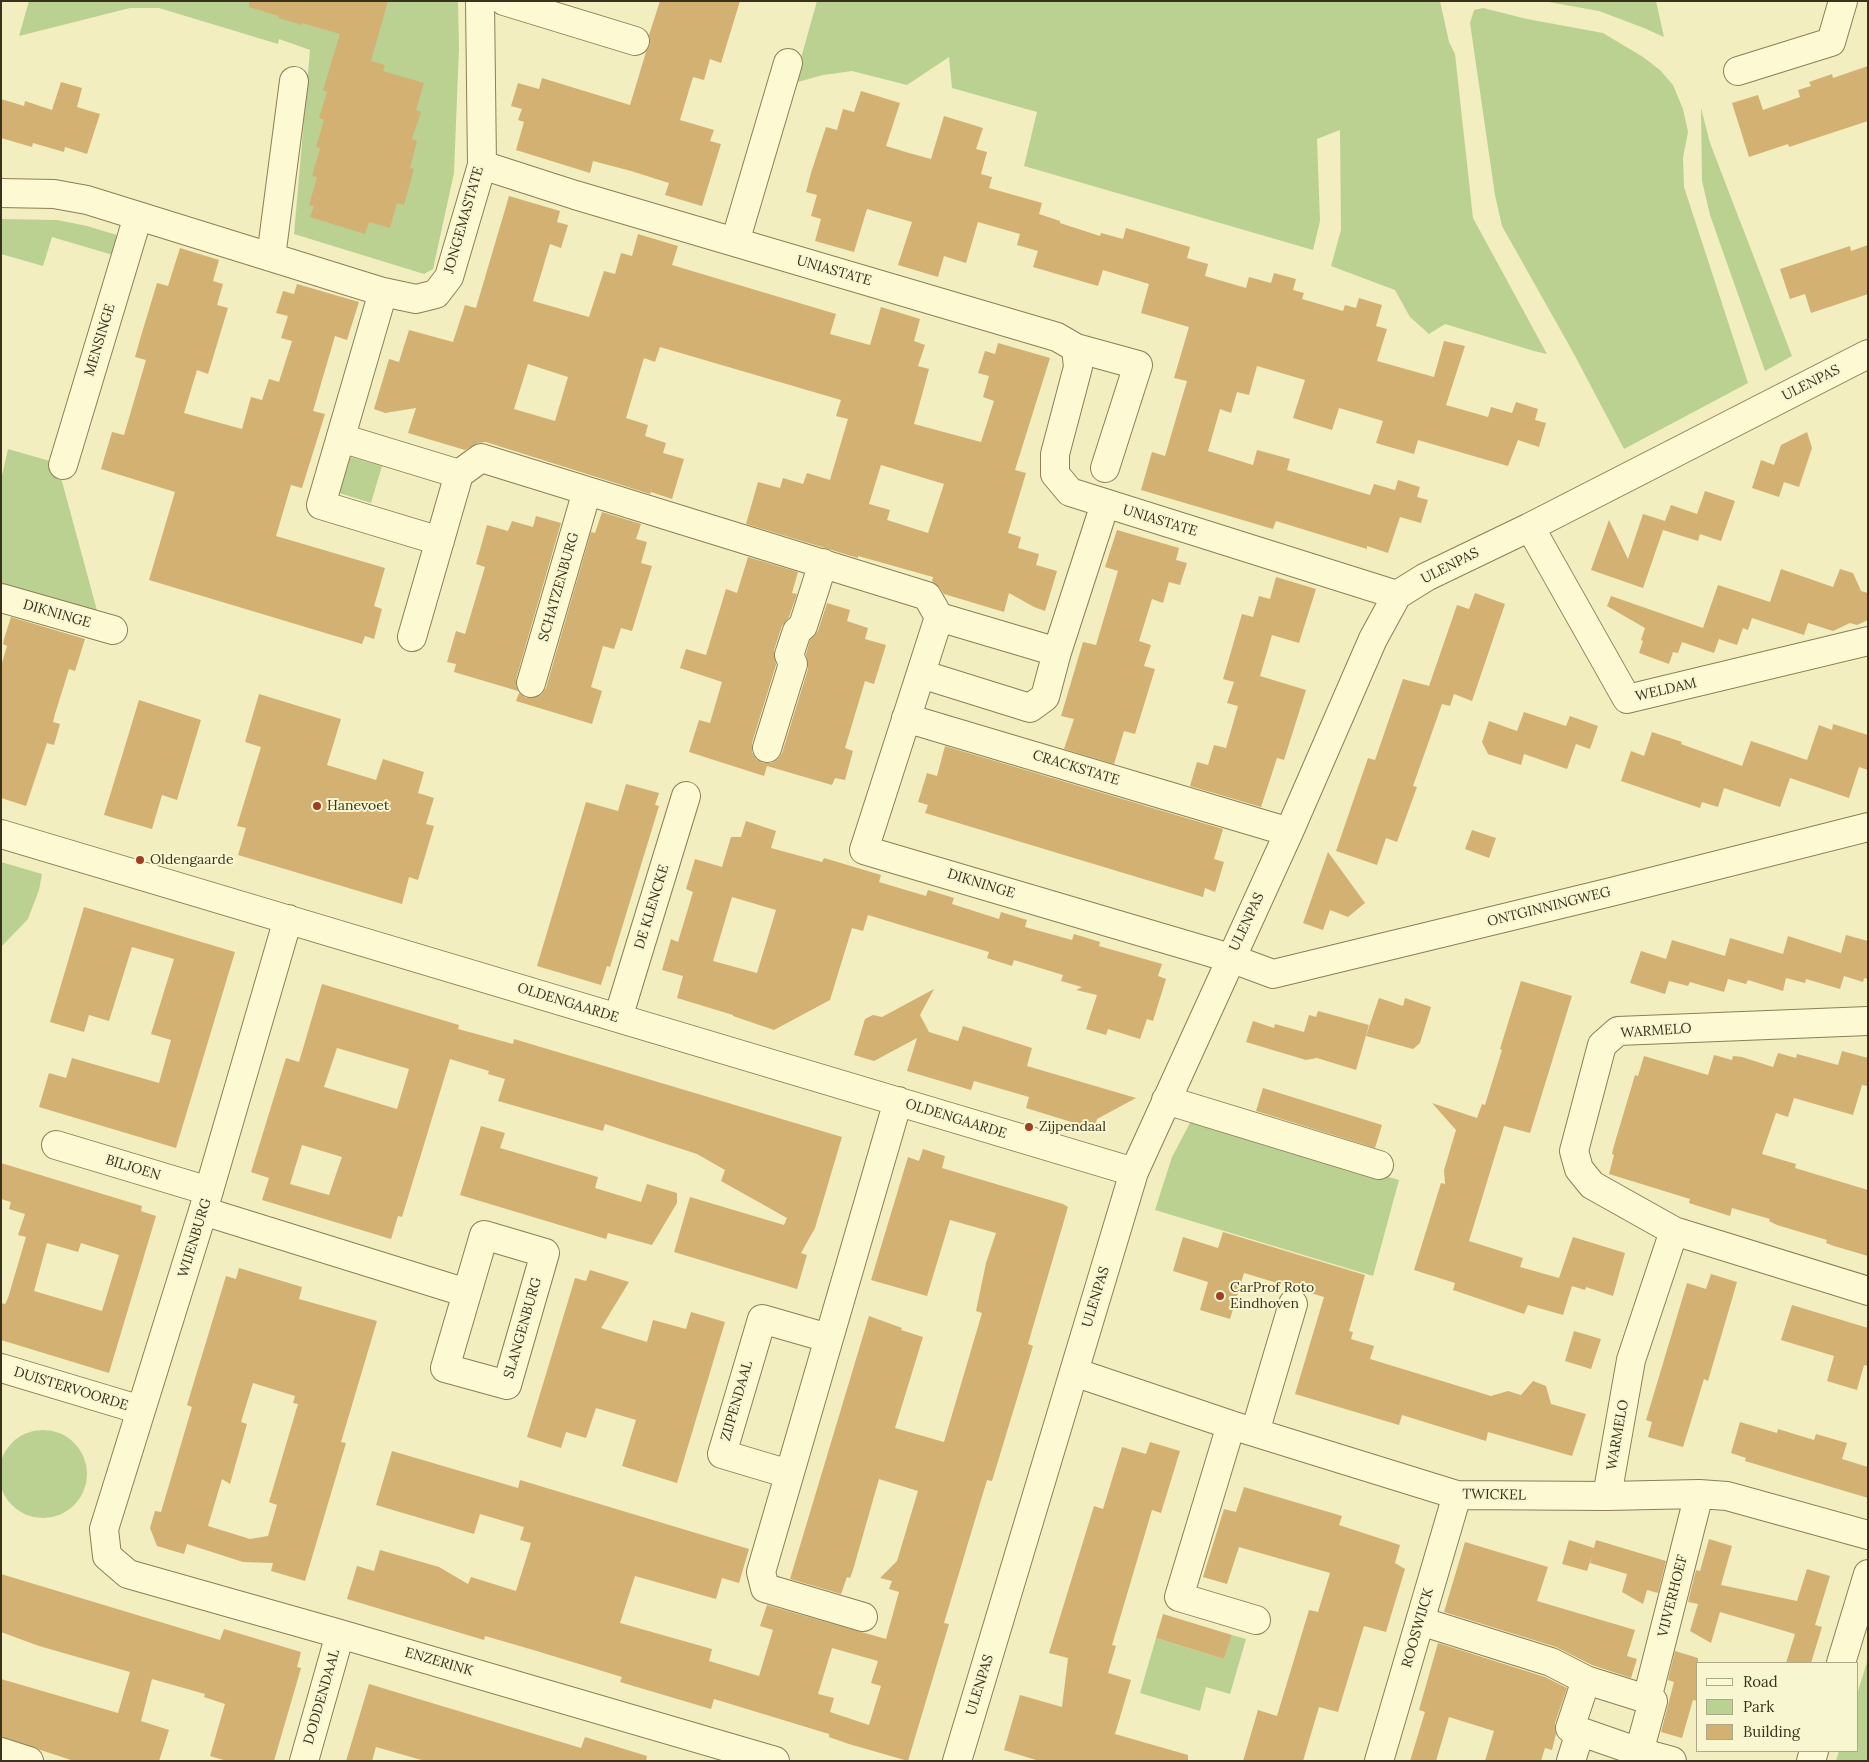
<!DOCTYPE html>
<style>
body{margin:0}
#map{position:relative;width:1869px;height:1762px;overflow:hidden;background:#f2eebf;font-family:Lora,serif}
canvas{display:block}
.frame{position:absolute;inset:0;border:2px solid #3a321c;pointer-events:none}
.legend{position:absolute;left:1696px;top:1662px;width:162px;height:90px;box-sizing:border-box;background:#f8f6d0;border:1px solid #aca888;margin:0;padding:6px 9px;list-style:none;font-size:15px;color:#3a321c}
.legend li{display:flex;align-items:center;gap:10px;height:25px}
.legend b{width:25px;border:1px solid #aca888}
</style>
<div id="map">
<canvas width="1869" height="1762"></canvas>
<div class="frame"></div>
<ul class="legend">
<li><b style="height:6px;background:#fcf9d3"></b>Road</li>
<li><b style="height:14px;background:#bbd192"></b>Park</li>
<li><b style="height:14px;background:#d3b172"></b>Building</li>
</ul>
</div>
<script>
const g = document.querySelector('canvas').getContext('2d');
g.lineJoin = 'round';
function fill(path, color) {
  g.fillStyle = color;
  g.fill(path, 'evenodd');
}
function poly(rows) {
  const path = new Path2D();
  for (const r of rows) {
    if (r.length === 3) {
      path.moveTo(r[0] + r[2], r[1]);
      path.arc(r[0], r[1], r[2], 0, 2 * Math.PI);
      continue;
    }
    path.moveTo(r[0], r[1]);
    for (let i = 2; i < r.length; i += 2) path.lineTo(r[i], r[i + 1]);
  }
  return path;
}
function trace(path, color, width, dash) {
  g.strokeStyle = color;
  g.lineWidth = width;
  g.lineCap = dash ? 'butt' : 'round';
  g.setLineDash(dash || []);
  g.stroke(path);
}
function label(font, color, halo, rows, align = 'center') {
  g.font = font + ' Lora,serif';
  g.lineWidth = 4;
  g.setLineDash([]);
  g.textBaseline = 'middle';
  g.strokeStyle = halo;
  g.fillStyle = color;
  for (const [text, x, y, turn = 0] of rows) {
    g.save();
    g.translate(x, y);
    g.rotate((+turn || 0) * Math.PI / 180);
    g.textAlign = isNaN(turn) ? turn : align;
    if (halo) g.strokeText(text, 0, 0);
    g.fillText(text, 0, 0);
    g.restore();
  }
}
const green = poly([
 [29,1,458,1,459,48,454,173,433,269,424,274,294,234,310,50,279,39,278,44,159,8,130,8,19,36],
 [817,1,1440,1,1449,42,1455,54,1473,218,1547,354,1534,351,1445,324,1429,334,1410,317,1395,290,1331,266,1341,230,1340,130,1317,139,1320,221,1313,250,1024,166,1037,112,952,88,949,57,907,85,852,71,823,75,794,83],
 [1543,1,1656,1,1664,37,1644,28,1599,11],
 [1483,8,1527,19,1603,33,1643,57,1660,70,1673,85,1683,109,1688,132,1683,158,1684,187,1748,383,1624,449,1574,354,1502,226,1495,195,1470,23,1474,10],
 [1701,108,1710,143,1792,356,1765,371,1710,215,1702,181],
 [1,219,57,220,87,226,117,235,113,255,52,237,43,266,1,254],
 [8,449,57,463,99,618,1,589,1,480],
 [347,456,382,466,371,503,336,492],
 [1,862,42,874,39,890,28,919,1,947],
 [1192,1119,1399,1180,1373,1276,1155,1210,1172,1157],
 [43,1474,44],
 [1232,1635,1246,1639,1230,1694,1206,1687,1200,1711,1140,1693,1156,1638,1224,1659],
 [1868,1659,1868,1761,1836,1761,1839,1751,1858,1751,1858,1691]
]);
const building = poly([
 [249,1,388,1,371,61,385,65,383,71,424,83,416,110,421,112,412,139,417,141,410,168,414,169,404,205,397,203,390,228,369,222,365,234,310,217,314,206,309,205,317,177,312,176,320,148,316,147,324,120,319,118,327,92,323,90,340,34,302,23,302,25,278,18,279,16,249,7],
 [660,1,740,1,721,63,710,59,704,80,693,77,680,120,714,130,710,141,721,144,702,206,665,195,669,183,631,171,593,161,590,173,516,150,524,122,518,120,522,109,511,106,518,83,539,89,542,78,630,105,646,52,650,45,649,35],
 [1868,66,1868,121,1789,147,1788,144,1749,157,1732,103,1758,95,1763,110,1800,97,1798,90,1811,86,1809,82,1832,74,1833,78],
 [61,82,82,88,77,107,100,114,87,154,65,147,64,152,33,143,32,147,1,138,1,99,24,106,25,101,52,110],
 [861,91,900,103,886,146,909,153,931,159,944,116,983,128,976,149,987,152,981,174,992,177,989,188,1042,203,1039,214,1060,221,1060,223,1100,236,1101,233,1123,239,1126,228,1190,247,1187,258,1208,264,1205,276,1246,288,1249,277,1271,283,1274,273,1296,279,1293,290,1304,293,1302,299,1343,311,1345,305,1356,308,1359,298,1382,305,1376,326,1387,329,1377,361,1434,377,1444,341,1465,346,1446,405,1488,417,1491,407,1512,413,1516,402,1538,409,1535,420,1546,423,1539,447,1518,440,1508,466,1418,440,1414,454,1376,443,1383,421,1339,408,1332,430,1293,418,1305,380,1257,366,1249,395,1237,392,1231,413,1220,409,1208,451,1253,465,1257,450,1290,459,1287,470,1370,495,1374,484,1395,490,1398,480,1420,487,1417,497,1428,500,1421,523,1400,517,1388,553,1367,546,1367,549,1276,521,1273,529,1141,490,1152,452,1165,456,1187,381,1174,378,1189,327,1141,313,1149,284,1103,270,1098,286,1033,267,1038,251,1017,245,1020,234,978,222,966,263,944,256,938,277,898,265,912,222,867,209,854,252,815,241,821,219,811,216,817,195,806,192,811,173,826,127,837,130,843,109,854,112],
 [509,196,560,211,557,222,568,225,561,248,550,244,533,301,589,317,604,271,615,274,621,253,632,256,638,234,678,246,672,265,836,314,830,334,870,345,881,307,920,319,914,341,925,345,918,366,929,369,914,424,981,442,994,401,983,397,989,376,978,373,985,351,995,354,998,343,1050,358,1015,470,1026,473,1008,533,1021,537,1018,548,1039,554,1036,565,1057,571,1045,611,1034,607,1009,593,1004,612,944,594,940,588,932,581,933,577,858,556,858,558,746,524,758,482,780,488,783,478,803,484,807,473,830,480,848,419,836,416,841,400,660,347,655,362,644,358,626,418,648,425,645,436,666,443,663,453,684,459,672,499,651,492,650,494,486,442,478,443,465,450,408,433,416,408,385,413,374,409,389,359,399,362,409,330,453,342,465,305,476,308],
 [528,364,568,377,555,421,514,409],
 [881,465,944,484,928,533,887,520,890,510,869,504],
 [1868,245,1868,294,1811,313,1805,294,1790,299,1780,269,1850,246,1851,251],
 [180,248,219,260,213,281,223,284,217,305,228,308,208,374,197,370,184,413,242,429,251,397,262,400,269,379,279,382,292,341,281,338,288,316,276,313,283,291,294,294,297,284,359,302,347,340,335,336,313,411,325,414,302,488,291,485,276,536,385,568,374,606,382,609,374,639,365,636,362,644,149,580,175,492,101,469,112,432,124,435,146,360,135,357,141,336,157,283,168,286],
 [1807,432,1812,448,1799,487,1784,482,1779,497,1752,488,1761,460,1774,465,1781,445],
 [1705,491,1735,501,1721,541,1700,534,1698,541,1663,530,1643,588,1591,570,1609,520,1628,559,1643,514,1665,521,1671,505,1697,514],
 [602,512,641,524,636,539,647,542,641,563,652,566,632,631,621,628,614,649,603,646,591,687,602,691,592,724,516,701,519,693,526,698,534,698,541,695,546,688,591,532,595,533],
 [536,516,561,523,516,679,516,686,518,691,454,672,456,664,447,662,456,631,465,634,485,567,476,564,487,525,508,531,512,521,533,527],
 [1117,530,1179,548,1176,560,1187,563,1180,585,1169,582,1163,603,1152,599,1139,641,1151,645,1144,666,1155,669,1135,734,1124,731,1114,764,1064,749,1074,719,1061,716,1083,642,1096,645,1118,571,1105,567],
 [748,557,798,572,792,593,797,594,789,617,782,626,774,650,776,665,752,743,752,752,756,759,763,763,771,763,778,759,782,753,808,669,806,654,810,640,818,631,827,603,850,610,847,621,868,628,865,639,886,645,874,684,865,681,845,748,853,751,845,780,835,778,832,785,767,766,764,776,689,752,699,720,710,723,722,682,680,668,686,649,706,655,726,589,737,593],
 [1781,569,1833,587,1840,569,1853,573,1861,591,1868,593,1868,620,1857,625,1850,623,1833,631,1808,623,1804,635,1752,618,1748,630,1743,628,1737,645,1719,639,1714,653,1682,642,1678,653,1673,652,1669,664,1639,653,1643,641,1641,640,1645,628,1607,606,1611,596,1703,628,1718,585,1770,602],
 [1276,577,1316,589,1299,643,1272,635,1260,676,1306,690,1284,760,1277,758,1261,807,1190,786,1197,762,1208,765,1214,745,1226,748,1238,706,1227,703,1234,682,1223,679,1242,614,1253,617,1259,596,1270,599],
 [1475,593,1505,604,1472,701,1454,694,1450,706,1442,704,1413,786,1417,787,1397,842,1386,838,1377,865,1336,851,1368,758,1375,760,1403,679,1429,686,1457,605,1469,609],
 [11,617,85,639,75,671,69,669,55,714,53,722,60,724,54,745,47,743,26,806,1,798,1,666,7,646,3,644,4,639],
 [259,694,341,719,327,765,376,780,383,759,424,772,418,793,434,798,426,824,434,826,418,880,409,877,402,904,238,855,246,828,237,826,261,747,245,742],
 [139,700,201,720,177,800,162,795,152,829,104,815],
 [1524,712,1566,726,1570,716,1598,726,1590,749,1576,744,1567,769,1524,754,1521,765,1488,754,1482,742,1489,721,1517,731],
 [1833,724,1868,735,1868,770,1859,767,1849,798,1790,778,1780,807,1724,788,1718,807,1702,802,1700,808,1621,781,1631,751,1644,756,1652,732,1682,742,1681,744,1742,766,1751,741,1807,760,1819,725,1832,730],
 [945,746,1223,829,1214,859,1224,862,1215,892,1205,888,1203,897,925,813,928,805,918,802,927,773,937,776],
 [626,784,659,793,655,805,659,806,610,967,607,966,601,985,537,966,586,802,618,811],
 [746,821,776,831,771,848,822,862,824,858,881,875,879,882,926,896,928,890,954,898,952,904,999,919,1001,912,1027,920,1025,927,1072,940,1074,934,1100,942,1099,946,1162,964,1158,976,1166,979,1153,1021,1147,1019,1140,1039,1108,1029,1106,1035,1086,1029,1097,995,1076,990,1082,987,1061,981,1063,975,1014,960,1012,966,987,958,989,952,868,915,863,931,852,928,830,1000,774,1030,733,1016,733,1015,677,998,683,976,662,970,671,939,678,942,693,892,686,889,695,859,722,867,731,837,741,837],
 [732,897,776,910,757,973,713,961],
 [1472,830,1496,838,1489,858,1465,849],
 [1328,852,1365,903,1348,917,1330,910,1323,930,1303,923],
 [84,907,235,952,176,1148,39,1107,49,1073,66,1078,72,1058,159,1083,171,1040,151,1034,174,959,132,947,109,1021,89,1015,84,1032,50,1022],
 [1846,935,1868,941,1868,979,1864,978,1863,982,1844,976,1840,989,1806,979,1805,983,1786,978,1783,991,1748,980,1746,984,1728,979,1724,992,1690,982,1688,986,1669,981,1665,994,1630,983,1641,951,1666,959,1672,940,1725,956,1730,938,1783,954,1788,936,1841,953],
 [1521,981,1572,996,1530,1133,1504,1126,1469,1241,1523,1258,1520,1267,1559,1278,1573,1237,1625,1253,1613,1296,1586,1287,1585,1290,1572,1286,1563,1315,1528,1305,1524,1314,1453,1290,1455,1283,1414,1270,1441,1183,1445,1184,1444,1170,1456,1130,1432,1103,1477,1118,1482,1104,1485,1105,1502,1050,1500,1049],
 [322,984,459,1025,458,1029,513,1044,514,1039,842,1137,815,1228,801,1253,807,1255,797,1289,674,1252,690,1197,784,1225,787,1218,721,1181,725,1170,697,1154,605,1124,603,1131,498,1101,505,1079,488,1074,489,1071,450,1059,402,1217,398,1216,391,1239,262,1200,269,1178,251,1172,286,1058,299,1062],
 [337,1048,409,1069,397,1109,324,1087],
 [302,1145,342,1157,329,1195,290,1184],
 [934,989,920,1015,929,1032,958,1041,963,1026,1032,1048,1027,1066,1136,1098,1097,1119,1094,1129,1026,1108,1029,1097,974,1081,971,1090,907,1071,917,1038,874,1061,854,1055,865,1019,873,1015,882,1017],
 [1379,998,1403,1006,1405,998,1431,1007,1420,1043,1413,1049,1366,1036],
 [1318,1011,1369,1025,1356,1070,1317,1058,1306,1060,1246,1042,1253,1021,1274,1028,1275,1024,1304,1032,1309,1015,1316,1017],
 [1842,1051,1868,1058,1868,1086,1862,1085,1853,1115,1794,1098,1788,1117,1776,1113,1762,1154,1796,1164,1795,1168,1868,1190,1868,1256,1834,1246,1826,1243,1827,1240,1777,1225,1769,1221,1770,1219,1732,1208,1730,1216,1689,1203,1690,1199,1609,1174,1614,1155,1612,1154,1613,1149,1635,1075,1638,1076,1644,1056,1708,1075,1714,1055,1732,1060,1733,1056,1742,1057,1773,1067,1778,1053,1796,1058,1797,1054,1838,1065],
 [1263,1088,1382,1125,1375,1148,1256,1111],
 [481,1126,505,1133,500,1148,598,1177,595,1188,641,1202,647,1184,677,1193,677,1203,652,1245,608,1233,606,1239,460,1195],
 [923,1149,945,1156,942,1168,1063,1204,1068,1207,1028,1344,1033,1346,992,1481,987,1480,944,1623,949,1624,908,1761,849,1744,829,1737,829,1734,714,1699,711,1709,620,1682,622,1677,530,1649,485,1636,484,1640,347,1599,357,1566,374,1571,380,1550,439,1567,468,1584,471,1577,516,1591,531,1543,520,1540,524,1527,480,1514,474,1534,376,1505,392,1451,518,1488,520,1480,749,1549,739,1583,722,1578,716,1599,635,1576,620,1623,712,1649,709,1661,759,1676,773,1630,760,1626,767,1605,886,1639,899,1592,889,1589,892,1581,880,1578,897,1561,918,1491,879,1479,853,1570,850,1578,847,1577,841,1594,790,1579,869,1316,902,1328,901,1330,923,1337,895,1428,944,1442,982,1313,976,1311,986,1263,996,1233,950,1220,927,1296,871,1280,908,1157,919,1161],
 [832,1648,878,1661,871,1683,881,1686,869,1725,830,1712,834,1698,818,1694],
 [1,1163,142,1206,141,1211,156,1216,109,1373,1,1340,1,1303,5,1304,8,1298,26,1237,18,1235,25,1214,9,1209,11,1202,1,1199],
 [47,1243,78,1252,81,1243,119,1255,102,1311,34,1291],
 [1223,1232,1365,1275,1349,1331,1353,1332,1351,1339,1374,1346,1370,1359,1491,1396,1508,1391,1521,1395,1533,1381,1546,1386,1551,1404,1586,1414,1572,1456,1488,1432,1486,1441,1402,1415,1399,1425,1295,1394,1324,1297,1244,1273,1230,1319,1200,1310,1208,1282,1173,1271,1183,1237,1218,1248],
 [239,1268,302,1287,299,1299,377,1321,341,1442,346,1443,305,1581,271,1571,273,1563,243,1562,187,1544,184,1554,157,1546,150,1528,155,1511,161,1512,192,1407,187,1405,226,1276,236,1279],
 [253,1383,295,1396,293,1403,298,1404,269,1502,277,1505,268,1536,250,1539,208,1526,222,1479,230,1484,247,1424,241,1422],
 [590,1270,629,1282,601,1328,647,1342,653,1320,686,1329,691,1312,725,1322,677,1483,622,1466,636,1420,596,1408,586,1438,566,1432,561,1448,527,1437,575,1278,586,1281],
 [1711,1274,1737,1282,1708,1381,1704,1379,1683,1447,1648,1437,1652,1422,1646,1420,1687,1283,1706,1289],
 [1792,1305,1868,1328,1868,1366,1864,1365,1857,1390,1827,1381,1834,1356,1781,1340],
 [1574,1331,1601,1339,1591,1369,1565,1361],
 [1740,1422,1777,1433,1778,1429,1814,1440,1816,1434,1847,1443,1842,1459,1868,1467,1868,1498,1745,1461,1746,1458,1731,1453],
 [1150,1442,1180,1451,1161,1513,1152,1510,1112,1645,1116,1646,1108,1673,1131,1680,1115,1734,1188,1755,1188,1761,1039,1761,1004,1750,1020,1695,1062,1707,1068,1658,1049,1653,1094,1506,1103,1509,1122,1447,1146,1454],
 [1244,1487,1342,1516,1339,1525,1400,1545,1395,1563,1405,1569,1386,1632,1364,1626,1338,1712,1319,1707,1303,1761,1243,1761,1258,1710,1277,1716,1309,1610,1318,1612,1330,1573,1239,1547,1227,1584,1203,1577,1224,1509,1236,1512],
 [1709,1539,1732,1546,1721,1585,1797,1601,1807,1569,1830,1576,1815,1625,1822,1627,1811,1663,1786,1663,1795,1634,1720,1612,1711,1643,1690,1631,1698,1604,1688,1602,1696,1570,1700,1571],
 [1569,1540,1594,1548,1596,1540,1666,1561,1658,1593,1647,1590,1643,1604,1622,1592,1627,1574,1590,1563,1593,1553,1587,1571,1562,1564],
 [1465,1542,1548,1567,1537,1601,1635,1630,1627,1656,1637,1659,1631,1678,1592,1665,1556,1647,1444,1612],
 [1,1574,220,1640,224,1629,301,1652,297,1667,301,1668,274,1761,227,1761,210,1756,225,1704,204,1697,205,1694,152,1679,141,1721,169,1730,159,1761,74,1761,1,1737,1,1679,118,1713,130,1672,39,1646,1,1632],
 [1163,1614,1232,1635,1224,1659,1156,1638],
 [1438,1643,1545,1677,1567,1688,1555,1723,1556,1734,1552,1750,1545,1748,1541,1761,1485,1761,1494,1731,1449,1717,1436,1761,1410,1761,1425,1712,1419,1710],
 [1675,1651,1698,1658,1698,1701,1693,1700,1682,1738,1661,1732,1674,1682,1668,1680],
 [369,1684,581,1748,585,1737,647,1756,646,1761,425,1761,376,1747,372,1761,346,1761]
]);
const minor = poly([
 [504,1,635,41],
 [1738,71,1831,42,1843,1],
 [482,165,575,195,1057,337,1076,348,1138,365,1105,468],
 [1,193,54,194,87,200,383,292,416,299,436,294,449,277,482,165,480,1],
 [735,242,788,63],
 [271,257,294,81],
 [383,292,321,505,440,541],
 [1076,348,1078,367,1055,454,1055,474,1070,492,1397,595],
 [341,438,459,474],
 [63,465,138,216],
 [1530,527,1627,699,1868,641],
 [1,598,113,630],
 [412,637,459,474,481,458,927,596,939,617],
 [1057,652,939,617,864,850,1230,958,1273,974,1611,892,1868,827],
 [921,674,1030,708,1045,697,1057,652,1105,504],
 [531,683,587,491],
 [906,718,1289,832],
 [767,748,793,664,789,655,797,631,803,626,823,563],
 [1,834,1134,1172],
 [288,919,203,1211,104,1529,107,1556,128,1574,340,1634,775,1761],
 [618,1018,686,796],
 [1868,1021,1618,1031,1602,1045,1574,1151,1579,1169,1592,1185,1674,1231,1868,1291],
 [1166,1100,1379,1165],
 [56,1145,209,1191],
 [203,1211,467,1293],
 [484,1235,545,1253,507,1385,445,1368,484,1235],
 [1,1368,141,1410],
 [1074,1372,1231,1425,1457,1495,1607,1496,1699,1494,1727,1496,1868,1535],
 [1231,1425,1179,1597,1256,1620],
 [1255,1432,1293,1304],
 [789,1474,722,1454,762,1319,828,1338],
 [1607,1496,1631,1360,1674,1231],
 [863,1617,765,1588,761,1572,898,1101],
 [1420,1621,1551,1662,1586,1680,1653,1701,1639,1752],
 [1841,1663,1868,1574],
 [1586,1680,1570,1728,1639,1752,1672,1761],
 [1647,1699,1699,1494],
 [1,1752,29,1761],
 [304,1761,340,1634],
 [957,1761,1134,1172,1289,832,1373,639,1397,595,1426,577,1530,527,1868,354],
 [1379,1761,1457,1495],
 [1571,1761,1580,1732],
 [1811,1761,1814,1751]
]);
const markers = [
 [317,806,5,"#a03e21"],
 [140,860,5,"#a03e21"],
 [1029,1127,5,"#a03e21"],
 [1220,1296,5,"#a03e21"]
];
const streetNames = [
 ["JONGEMASTATE",464,220,-74],
 ["UNIASTATE",834,271,16],
 ["MENSINGE",100,340,-73],
 ["ULENPAS",1811,383,-27],
 ["UNIASTATE",1160,521,17],
 ["ULENPAS",1450,566,-27],
 ["SCHATZENBURG",559,587,-74],
 ["DIKNINGE",57,614,16],
 ["WELDAM",1666,690,-13],
 ["CRACKSTATE",1076,768,17],
 ["DIKNINGE",981,884,17],
 ["DE KLENCKE",652,907,-73],
 ["ONTGINNINGWEG",1549,907,-14],
 ["ULENPAS",1247,922,-65],
 ["OLDENGAARDE",568,1003,17],
 ["WARMELO",1656,1031,-4],
 ["OLDENGAARDE",956,1119,17],
 ["BILJOEN",133,1168,17],
 ["WIJENBURG",195,1238,-73],
 ["ULENPAS",1096,1297,-73],
 ["SLANGENBURG",523,1328,-74],
 ["DUISTERVOORDE",71,1389,17],
 ["ZIJPENDAAL",737,1401,-74],
 ["WARMELO",1618,1435,-80],
 ["TWICKEL",1494,1495,1],
 ["VIJVERHOEF",1673,1596,-76],
 ["ROOSWIJCK",1418,1628,-74],
 ["ENZERINK",439,1662,16],
 ["ULENPAS",980,1685,-73],
 ["DODDENDAAL",322,1697,-74]
];
const poiNames = [
 ["Hanevoet",327,806],
 ["Oldengaarde",150,860],
 ["Zijpendaal",1039,1127],
 ["CarProf Roto",1230,1288],
 ["Eindhoven",1230,1304]
];
fill(green, '#bbd192');
fill(building, '#d3b172');
trace(minor, '#8c7f56', 30);
trace(minor, '#fcf9d3', 28);
for (const [x, y, r, color] of markers) {
  const dot = new Path2D();
  dot.arc(x, y, r, 0, 2 * Math.PI);
  g.fillStyle = color;
  g.fill(dot);
  trace(dot, '#f8f6d0', 2);
}
label('14px', '#3a321c', '#f8f6d0', streetNames);
label('14px', '#3a321c', '#f8f6d0', poiNames, 'left');
</script>
